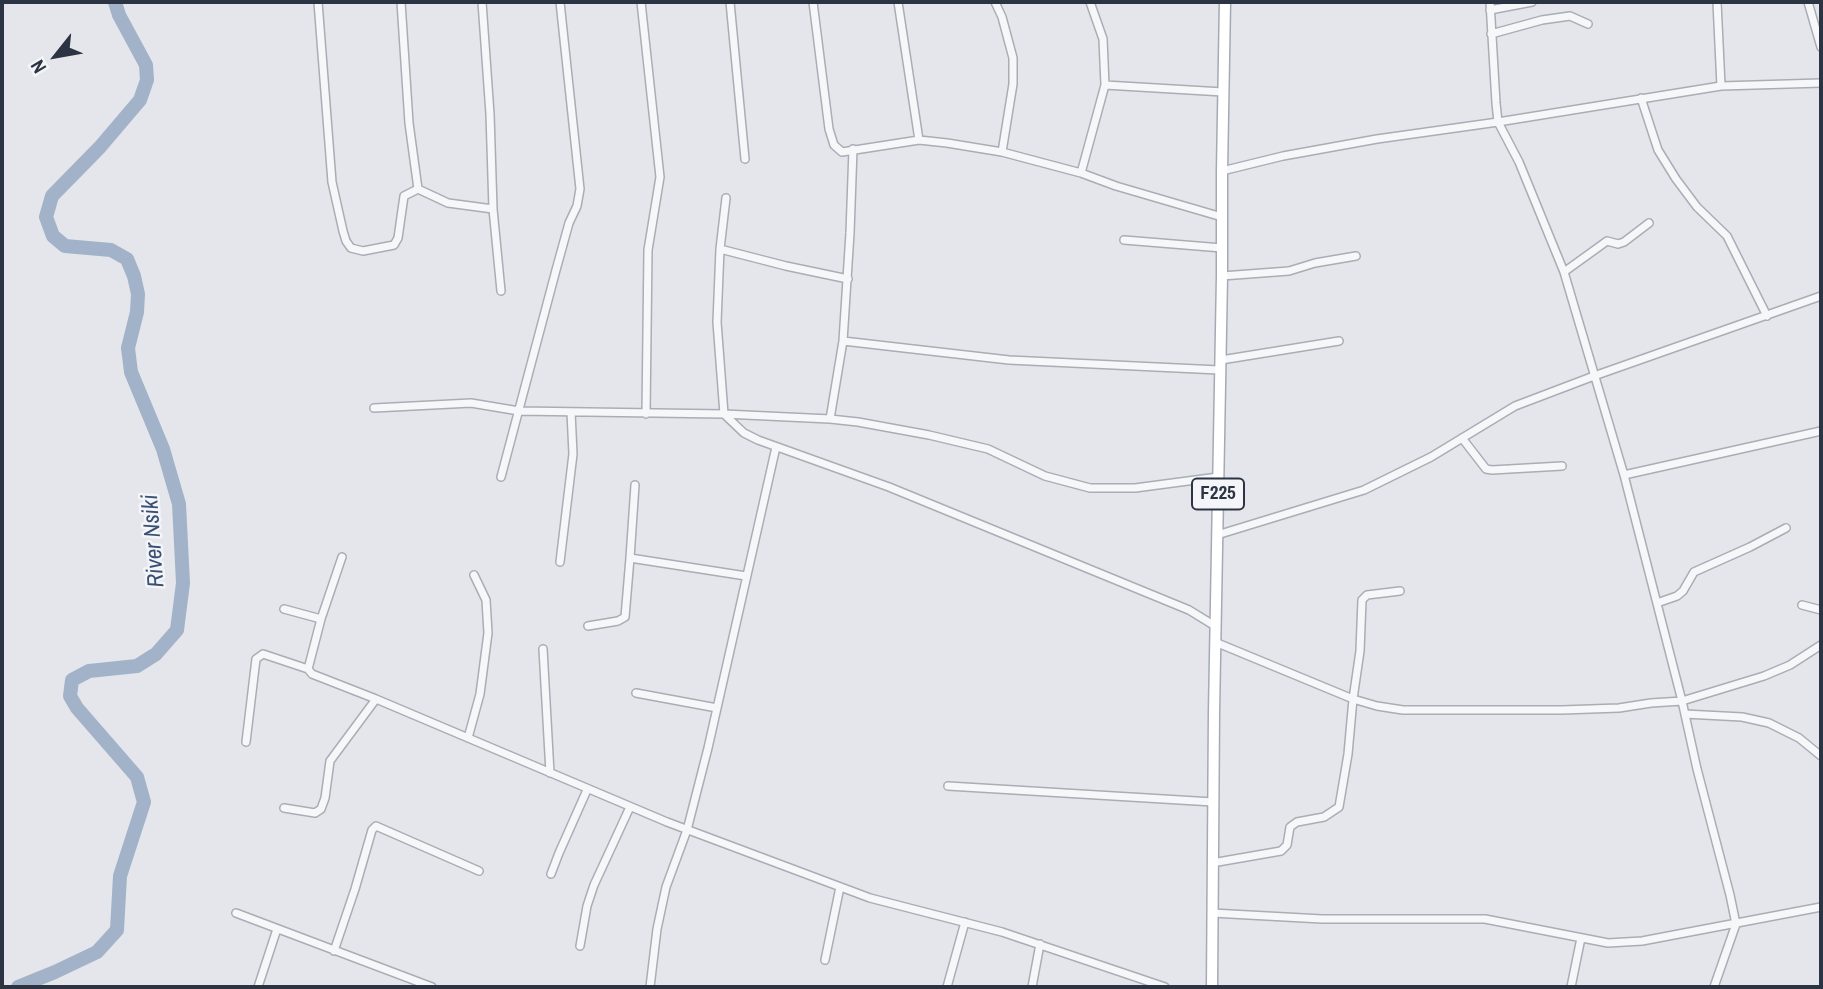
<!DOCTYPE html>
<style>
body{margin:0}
#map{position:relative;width:1823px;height:989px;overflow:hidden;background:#e4e6eb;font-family:"Archivo Narrow",sans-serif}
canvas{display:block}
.frame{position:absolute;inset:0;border:4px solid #2c3342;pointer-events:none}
.north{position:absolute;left:21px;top:21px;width:70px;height:70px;-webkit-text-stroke:5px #f3f5f8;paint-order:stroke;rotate:239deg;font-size:19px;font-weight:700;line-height:28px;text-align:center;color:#2c3342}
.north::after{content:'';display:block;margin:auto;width:24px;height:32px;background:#2c3342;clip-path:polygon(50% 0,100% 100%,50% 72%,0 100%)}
</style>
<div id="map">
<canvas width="1823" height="989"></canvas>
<div class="frame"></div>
<div class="north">N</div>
</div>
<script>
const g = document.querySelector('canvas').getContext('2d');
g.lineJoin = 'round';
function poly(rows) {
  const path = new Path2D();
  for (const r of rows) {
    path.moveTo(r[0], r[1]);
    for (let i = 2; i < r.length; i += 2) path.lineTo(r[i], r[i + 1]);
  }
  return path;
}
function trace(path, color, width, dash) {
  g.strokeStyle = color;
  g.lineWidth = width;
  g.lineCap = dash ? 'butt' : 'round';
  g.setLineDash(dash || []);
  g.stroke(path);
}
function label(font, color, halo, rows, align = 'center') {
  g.font = font + ' "Archivo Narrow",sans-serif';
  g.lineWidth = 5;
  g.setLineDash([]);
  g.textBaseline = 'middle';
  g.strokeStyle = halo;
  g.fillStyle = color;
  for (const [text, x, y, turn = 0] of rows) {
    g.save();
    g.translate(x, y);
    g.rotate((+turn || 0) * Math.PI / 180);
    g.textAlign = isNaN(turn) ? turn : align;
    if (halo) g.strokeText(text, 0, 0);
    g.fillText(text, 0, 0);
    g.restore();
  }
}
const river = poly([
 [18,987,55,972,97,952,117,930,120,876,144,802,137,777,77,708,70,696,72,680,89,671,137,666,156,654,177,630,183,583,179,504,163,449,131,372,128,348,137,312,138,294,134,276,127,259,111,250,65,246,53,236,46,217,52,196,100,147,140,100,147,80,146,65,119,15,115,2]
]);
const street = poly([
 [318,2,332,182,343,231,346,241,351,248,363,251,394,245,398,238,404,196,418,189,448,203,493,209],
 [401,2,409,123,418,189],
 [482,2,490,114,493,209,501,291],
 [641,2,660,177,648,250,646,414],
 [730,2,745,159],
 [813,2,829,129,834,145,842,152,919,140,947,143,1002,152,1081,173,1116,186,1222,217],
 [898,2,919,140],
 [995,2,1002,17,1013,58,1013,84,1002,152],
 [1490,2,1496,103,1498,122,1519,162,1564,272,1624,475,1682,701,1697,769,1730,895,1736,924,1714,987],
 [1717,2,1721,86],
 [1808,2,1821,47],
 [1490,10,1532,2],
 [1491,34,1542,20,1570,16,1588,24],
 [1105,85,1223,92],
 [1641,98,1658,150,1676,179,1697,207,1727,236,1767,316],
 [1222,171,1283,156,1377,139,1498,122,1721,86,1821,83],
 [1081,173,1105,85,1103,39,1090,2],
 [726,198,720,249,717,322,724,414,830,419,858,422,929,435,988,449,1045,476,1090,488,1135,488,1218,477],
 [1124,240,1222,248],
 [720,249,786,266,848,279],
 [1564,272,1607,241,1618,244,1624,242,1649,223],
 [1222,276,1289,271,1315,263,1356,256],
 [843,341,1009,360,1219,370],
 [1221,360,1339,341],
 [374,408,471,403,519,411,724,414,744,433,758,440,889,487,1189,610,1215,626],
 [830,419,843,341,850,233,853,149],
 [1462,438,1486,469,1492,470,1562,466],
 [1624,475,1821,431],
 [501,477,556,270,569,223,577,206,580,189,560,2],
 [1217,535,1364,490,1431,457,1515,406,1594,376,1821,296],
 [630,558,635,485],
 [560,562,573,454,571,412],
 [1657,603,1677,596,1683,591,1694,572,1750,547,1786,528],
 [1802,605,1821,610],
 [284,609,321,619,342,557],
 [321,619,308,669,312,674,376,699,667,822,870,898,1002,932,1165,987],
 [588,626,618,621,625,617,630,558,746,576],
 [1215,642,1353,699,1377,706,1403,710,1562,710,1619,708,1651,703,1682,701,1764,676,1790,665,1821,645],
 [543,649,550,773],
 [636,693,717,708],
 [1685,714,1742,717,1769,723,1799,738,1821,756],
 [468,738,480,694,488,633,486,600,474,575],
 [246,742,256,659,263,654,308,669],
 [948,786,1213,802],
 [284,808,315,813,321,809,325,798,330,761,376,699],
 [1212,863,1281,851,1287,845,1290,827,1297,822,1324,817,1339,807,1348,754,1353,699,1360,651,1362,600,1367,595,1400,591],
 [551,874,559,853,587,790],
 [236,913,432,987],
 [1212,913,1322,919,1485,919,1608,943,1642,941,1821,907],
 [580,946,587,906,594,885,630,807],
 [334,951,355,889,372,830,376,826,479,871],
 [825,960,840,887],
 [258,987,277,929],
 [650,987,657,929,666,887,687,830,708,748,776,447],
 [947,987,965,922],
 [1032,987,1040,944],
 [1571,987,1581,938]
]);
const primary = poly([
 [1212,987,1214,712,1222,276,1222,171,1225,2]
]);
const shields = [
 [1218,494,52]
];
const shieldNames = [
 ["F225",1218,494]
];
const waterNames = [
 ["River Nsiki",154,541,-94]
];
trace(river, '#a2b2c8', 14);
trace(street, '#a9adb5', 10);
trace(primary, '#a4aab5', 13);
trace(street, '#f6f7f9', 7);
trace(primary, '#fff', 10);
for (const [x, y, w] of shields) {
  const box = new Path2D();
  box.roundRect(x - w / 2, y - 15.5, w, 31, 5);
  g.fillStyle = '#f3f5f8';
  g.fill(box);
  trace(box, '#2c3342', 2);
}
label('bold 19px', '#2c3342', null, shieldNames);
label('italic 23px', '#395073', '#f3f5f8', waterNames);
</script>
